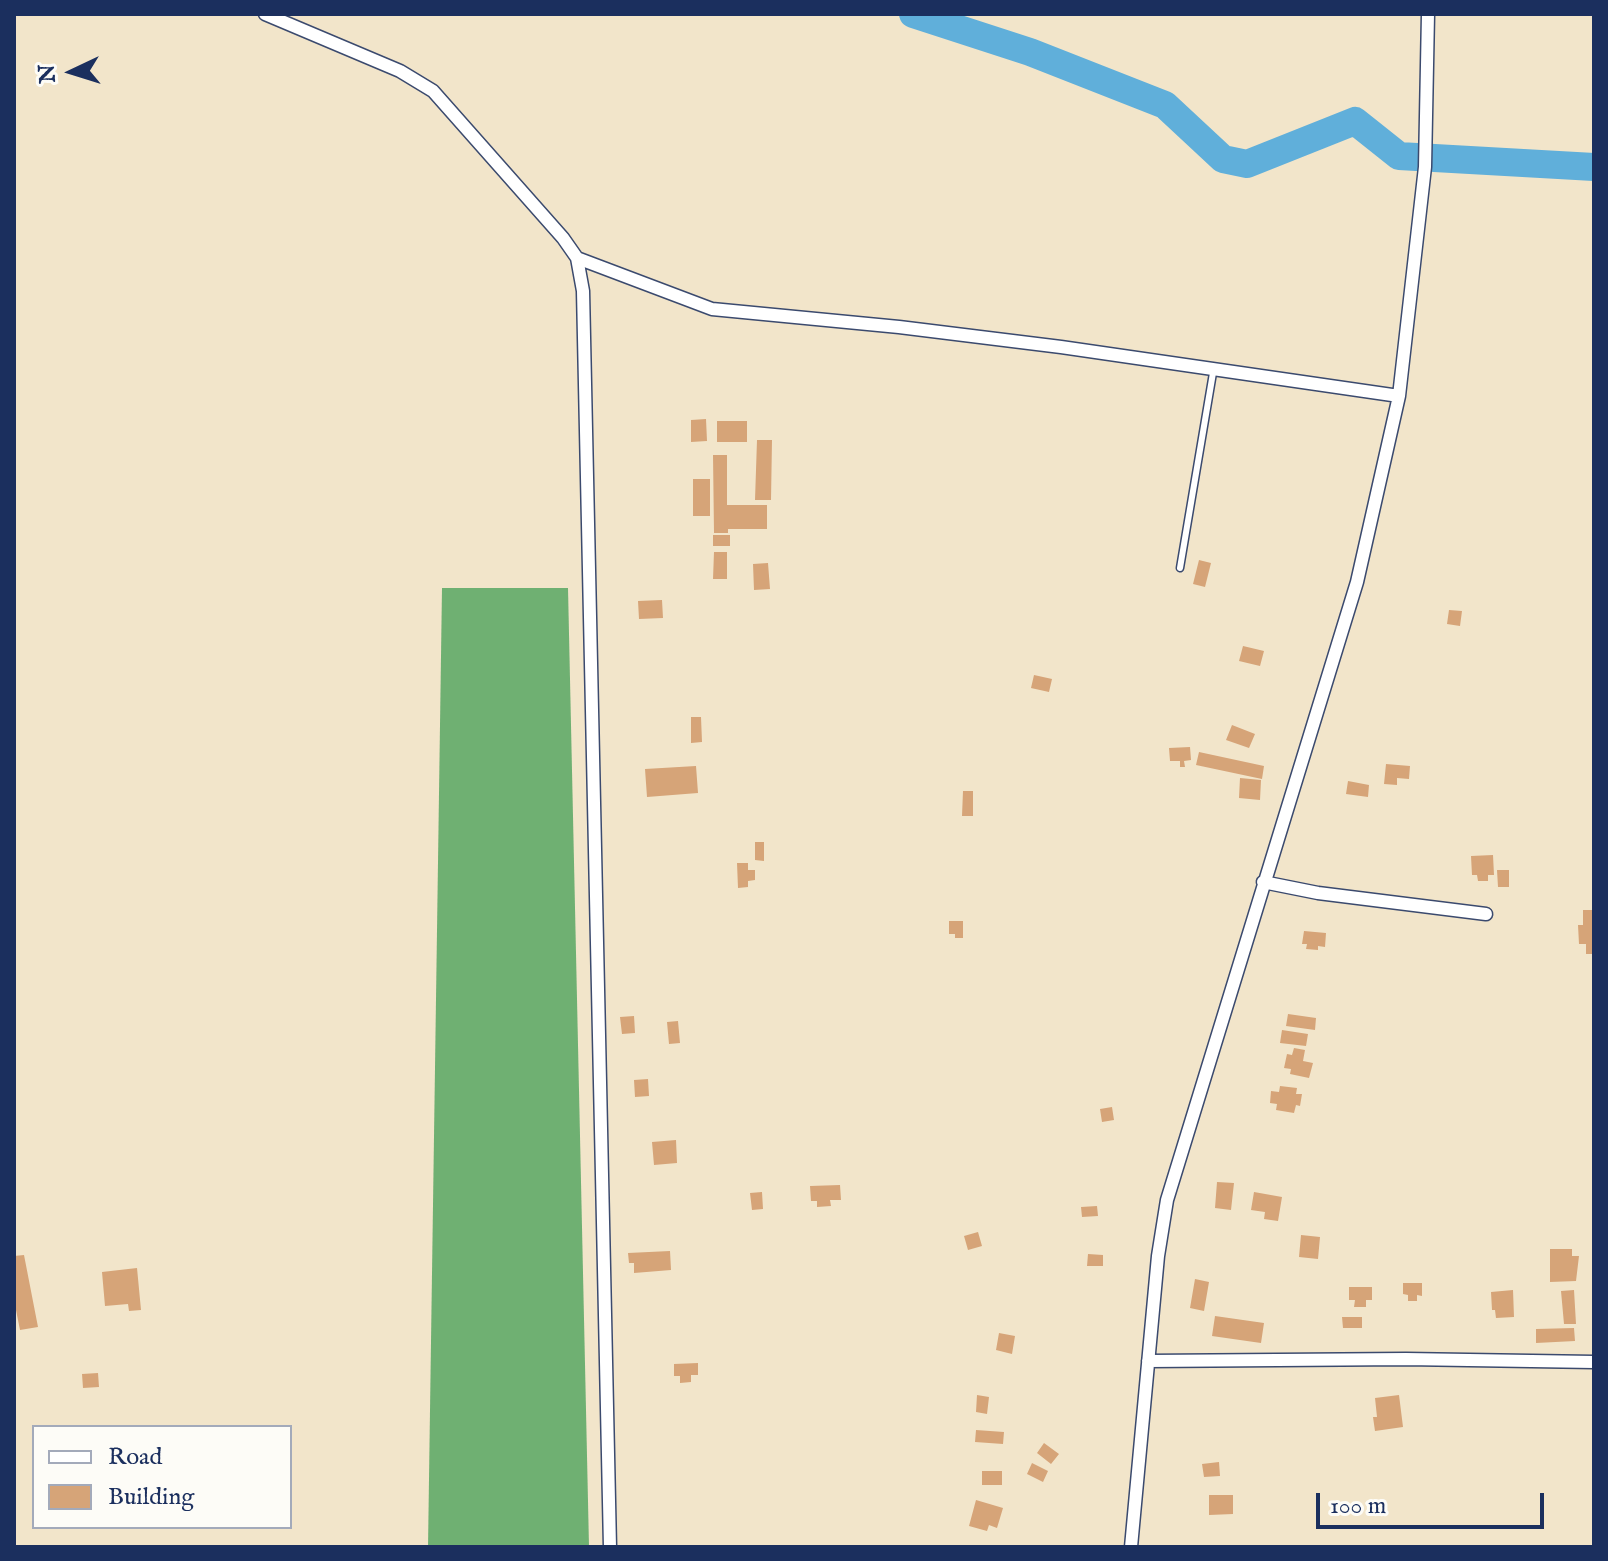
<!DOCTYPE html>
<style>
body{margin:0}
#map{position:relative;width:1608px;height:1561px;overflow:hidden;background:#f2e5ca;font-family:"IM FELL English",serif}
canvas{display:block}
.frame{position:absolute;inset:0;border:16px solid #1b2f5e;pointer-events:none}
.legend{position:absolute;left:32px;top:1425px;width:260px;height:104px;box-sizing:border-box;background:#fdfcf7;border:2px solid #a3aaba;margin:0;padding:10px 14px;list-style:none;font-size:24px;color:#1b2f5e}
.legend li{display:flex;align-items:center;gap:16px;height:40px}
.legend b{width:40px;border:2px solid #a3aaba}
.north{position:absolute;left:32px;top:32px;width:80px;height:80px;-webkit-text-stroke:6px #fdfcf7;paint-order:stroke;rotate:266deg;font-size:22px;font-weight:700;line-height:32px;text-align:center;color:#1b2f5e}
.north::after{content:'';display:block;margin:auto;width:28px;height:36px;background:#1b2f5e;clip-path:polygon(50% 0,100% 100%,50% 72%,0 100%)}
.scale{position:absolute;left:1316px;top:1493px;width:228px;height:36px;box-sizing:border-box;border:4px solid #1b2f5e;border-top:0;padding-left:10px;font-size:24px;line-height:28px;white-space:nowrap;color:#1b2f5e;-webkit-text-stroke:6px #fdfcf7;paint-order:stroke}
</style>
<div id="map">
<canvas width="1608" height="1561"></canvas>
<div class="frame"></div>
<ul class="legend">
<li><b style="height:10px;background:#fff"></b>Road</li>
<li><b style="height:22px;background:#d6a478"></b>Building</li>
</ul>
<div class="north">N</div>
<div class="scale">100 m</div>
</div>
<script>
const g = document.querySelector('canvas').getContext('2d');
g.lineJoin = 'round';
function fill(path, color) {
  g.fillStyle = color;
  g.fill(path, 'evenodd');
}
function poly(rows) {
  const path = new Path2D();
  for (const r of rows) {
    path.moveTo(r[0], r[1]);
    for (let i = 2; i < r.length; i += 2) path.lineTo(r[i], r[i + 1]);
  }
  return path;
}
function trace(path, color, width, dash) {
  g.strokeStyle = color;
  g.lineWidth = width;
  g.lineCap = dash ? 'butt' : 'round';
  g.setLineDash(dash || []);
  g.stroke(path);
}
const forest = poly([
 [442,588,568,588,589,1547,428,1547]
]);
const river = poly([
 [913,14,1030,52,1165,105,1223,159,1247,164,1355,121,1399,156,1594,167]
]);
const building = poly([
 [706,419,707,441,691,442,691,420],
 [717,421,747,421,747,442,717,442],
 [757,440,772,440,771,500,755,500],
 [713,455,727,455,727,505,767,505,767,529,728,529,728,533,714,533],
 [693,479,710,479,710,516,693,516],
 [713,535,730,535,730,546,713,546],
 [714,552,727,552,727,579,713,579],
 [1199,560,1211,563,1205,587,1193,584],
 [768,563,770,589,754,590,753,564],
 [662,600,663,618,639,619,638,601],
 [1449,610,1462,611,1460,626,1447,624],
 [1243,646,1264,651,1260,666,1239,661],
 [1034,675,1052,679,1049,692,1031,688],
 [691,717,701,717,702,742,691,743],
 [1232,725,1255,734,1249,748,1226,740],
 [1190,747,1191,760,1184,761,1185,767,1180,767,1180,761,1170,761,1169,748],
 [1199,752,1264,766,1262,779,1196,765],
 [1386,764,1410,766,1409,779,1397,778,1397,785,1384,784],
 [696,766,698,793,647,797,645,769],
 [1240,778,1261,780,1260,800,1239,798],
 [1348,781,1369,785,1368,797,1346,794],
 [963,791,973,791,973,816,962,816],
 [755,842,764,842,764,861,755,860],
 [1493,855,1494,875,1488,875,1488,881,1478,881,1477,875,1472,875,1471,856],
 [737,863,748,863,748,870,755,870,755,880,748,881,748,887,738,888],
 [1497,870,1509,870,1509,887,1498,887],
 [1583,910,1594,910,1594,954,1586,954,1586,944,1579,944,1578,925,1583,925],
 [949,921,963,921,963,938,955,938,955,934,949,934],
 [1304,931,1326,933,1325,947,1318,946,1318,950,1306,949,1307,944,1302,944],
 [1288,1014,1316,1018,1315,1030,1286,1026],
 [634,1016,635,1033,622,1034,620,1017],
 [678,1021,680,1043,669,1044,667,1022],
 [1282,1030,1308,1034,1306,1046,1280,1043],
 [1294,1048,1305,1050,1303,1061,1313,1063,1309,1078,1290,1074,1291,1069,1284,1068,1287,1054,1292,1055],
 [648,1079,649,1096,635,1097,634,1080],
 [1280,1086,1297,1088,1296,1094,1302,1094,1300,1106,1296,1105,1294,1113,1276,1110,1277,1104,1270,1103,1271,1091,1279,1092],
 [1112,1107,1114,1120,1102,1122,1100,1109],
 [676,1140,677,1163,654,1165,652,1142],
 [1217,1182,1234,1183,1231,1210,1215,1208],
 [840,1185,841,1200,830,1200,831,1206,817,1207,817,1201,811,1201,810,1186],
 [762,1192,763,1209,752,1210,750,1193],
 [1254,1192,1282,1197,1278,1221,1264,1219,1265,1212,1251,1210],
 [1097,1206,1098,1216,1082,1217,1081,1207],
 [978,1232,982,1246,968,1250,964,1236],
 [1301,1235,1320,1237,1318,1259,1299,1257],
 [1550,1249,1572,1249,1572,1256,1579,1256,1576,1281,1550,1282],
 [670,1251,671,1270,634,1273,634,1263,629,1263,628,1253],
 [1088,1254,1103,1255,1103,1266,1087,1266],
 [24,1255,38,1327,20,1330,14,1300,14,1256],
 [137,1268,141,1310,129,1311,128,1304,105,1306,102,1272],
 [1195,1279,1209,1282,1204,1311,1190,1308],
 [1403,1283,1422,1283,1422,1296,1417,1295,1417,1301,1408,1301,1408,1295,1403,1294],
 [1349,1287,1372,1287,1372,1300,1366,1300,1366,1307,1354,1307,1355,1300,1349,1300],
 [1513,1290,1514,1317,1496,1318,1495,1310,1492,1310,1491,1292],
 [1574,1290,1576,1324,1564,1324,1561,1291],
 [1215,1316,1264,1323,1261,1343,1212,1336],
 [1342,1317,1362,1317,1362,1328,1343,1328],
 [1574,1328,1575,1341,1536,1343,1536,1329],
 [999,1333,1015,1336,1012,1354,996,1350],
 [698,1363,698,1375,691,1375,691,1382,680,1383,680,1376,674,1376,674,1364],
 [98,1373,99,1387,83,1388,82,1374],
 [977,1395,989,1397,987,1414,976,1412],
 [1399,1395,1403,1427,1375,1431,1373,1417,1377,1417,1375,1398],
 [976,1430,1004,1432,1003,1444,975,1442],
 [1044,1443,1059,1454,1051,1464,1037,1453],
 [1219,1462,1220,1476,1204,1477,1202,1464],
 [1032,1463,1048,1471,1043,1482,1027,1474],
 [982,1471,1002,1471,1002,1485,982,1485],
 [1209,1495,1233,1495,1233,1514,1209,1515],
 [976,1500,1003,1508,997,1528,989,1525,987,1531,969,1526]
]);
const lane = poly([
 [1180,568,1214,367]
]);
const street = poly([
 [265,14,400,71,433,91,563,238,577,258,583,291,610,1547],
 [577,258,712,309,899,327,1061,347,1399,396],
 [1263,882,1318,893,1486,914],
 [1148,1361,1406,1359,1594,1362],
 [1131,1547,1158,1256,1167,1200,1357,582,1399,396,1425,167,1428,14]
]);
fill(forest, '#6fb072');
trace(river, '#60afda', 28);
fill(building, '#d6a478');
trace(lane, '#3b4a6e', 9);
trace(street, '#3b4a6e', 15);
trace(lane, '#fff', 6);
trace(street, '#fff', 12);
</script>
